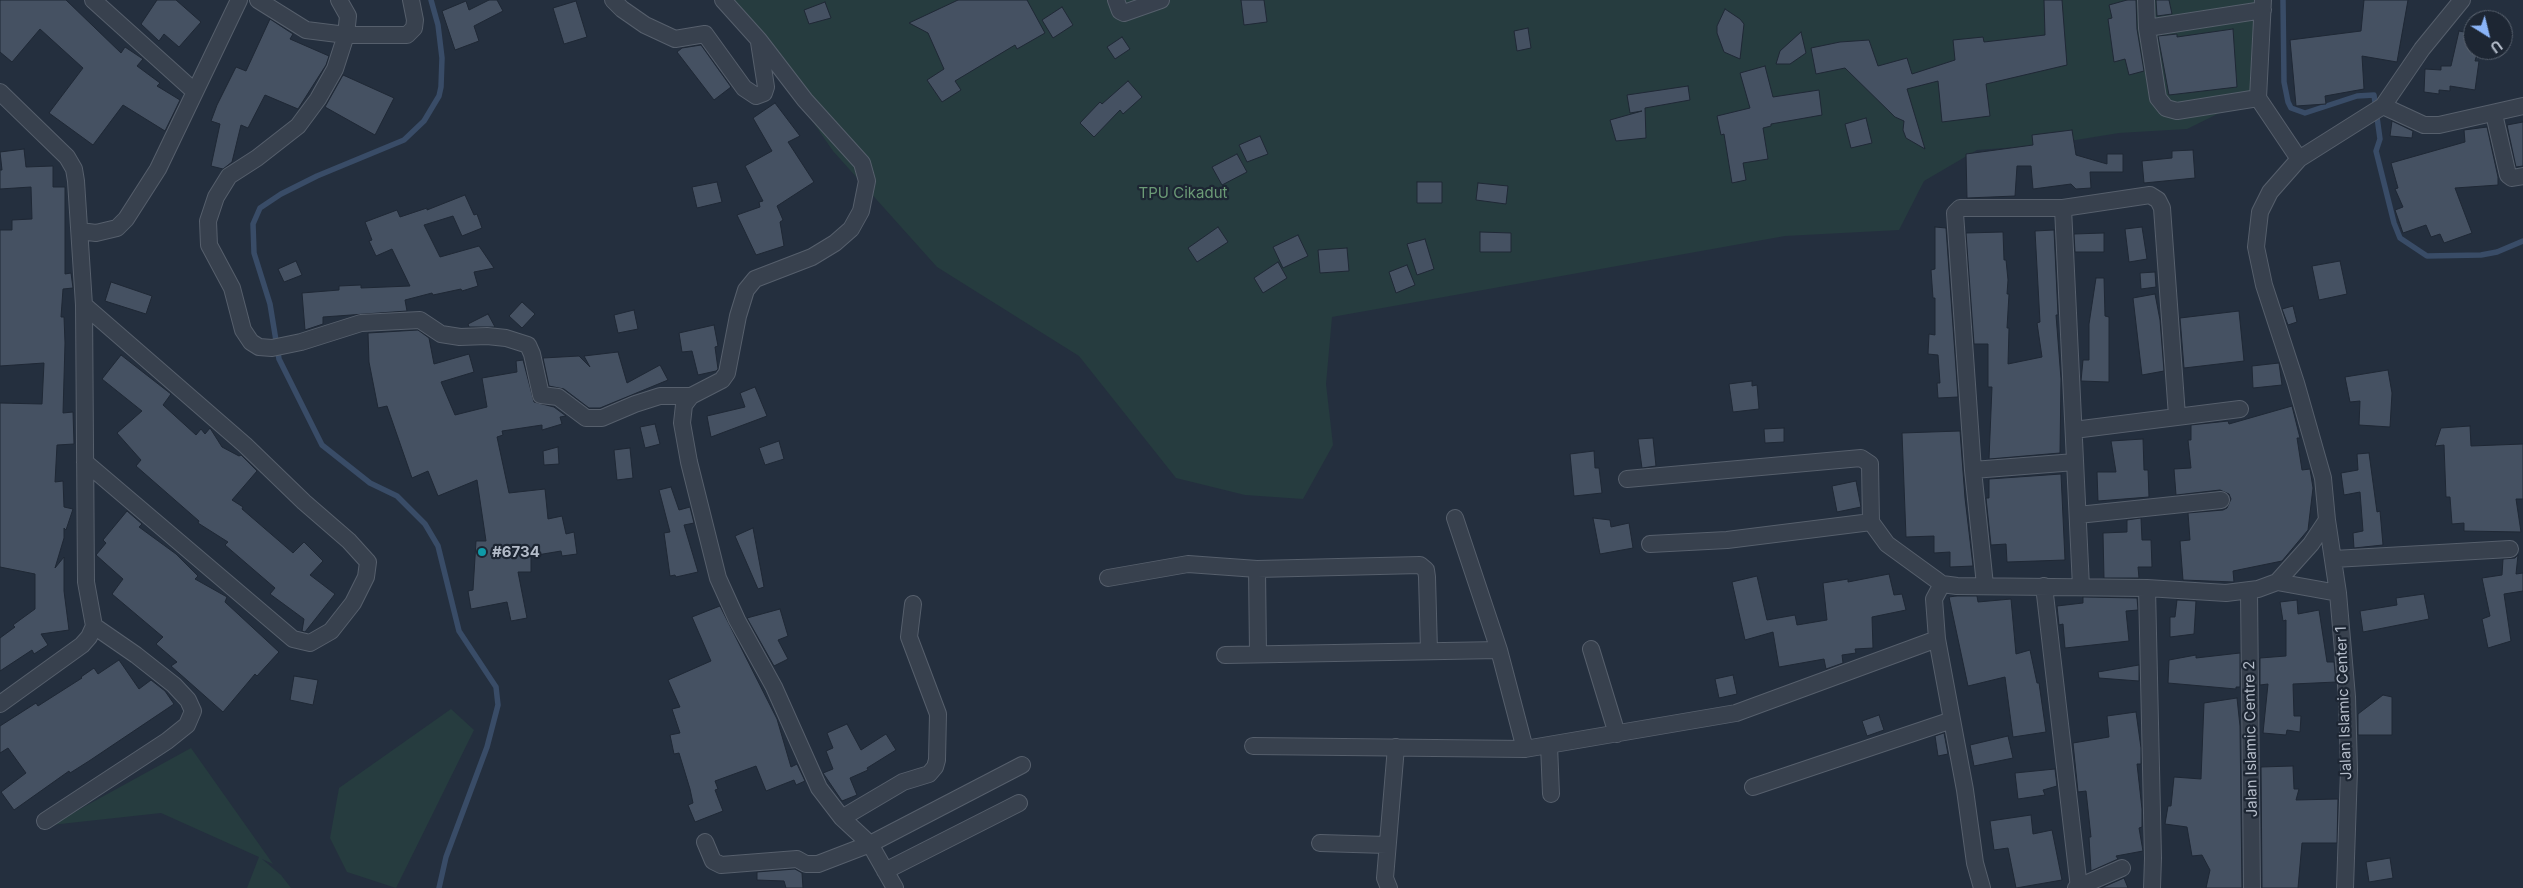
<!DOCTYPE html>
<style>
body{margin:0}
#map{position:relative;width:2523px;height:888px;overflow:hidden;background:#242f3e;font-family:Inter,sans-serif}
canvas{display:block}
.north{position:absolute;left:2463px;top:10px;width:50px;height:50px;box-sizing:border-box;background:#1d2633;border:1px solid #59626f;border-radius:50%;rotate:144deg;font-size:14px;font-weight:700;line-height:20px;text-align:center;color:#b4bcc9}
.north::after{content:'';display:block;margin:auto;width:18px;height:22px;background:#8ab4f8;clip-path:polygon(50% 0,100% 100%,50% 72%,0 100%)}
</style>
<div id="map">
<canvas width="2523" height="888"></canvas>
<div class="north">U</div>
</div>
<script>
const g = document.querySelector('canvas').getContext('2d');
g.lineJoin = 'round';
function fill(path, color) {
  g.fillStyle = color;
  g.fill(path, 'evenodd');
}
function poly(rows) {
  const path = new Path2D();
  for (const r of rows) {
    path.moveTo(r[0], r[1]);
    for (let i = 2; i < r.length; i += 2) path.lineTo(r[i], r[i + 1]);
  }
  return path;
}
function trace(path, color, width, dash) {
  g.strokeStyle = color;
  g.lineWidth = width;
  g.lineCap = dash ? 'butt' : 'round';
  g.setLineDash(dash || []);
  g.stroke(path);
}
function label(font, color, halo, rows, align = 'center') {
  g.font = font + ' Inter,sans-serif';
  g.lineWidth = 4.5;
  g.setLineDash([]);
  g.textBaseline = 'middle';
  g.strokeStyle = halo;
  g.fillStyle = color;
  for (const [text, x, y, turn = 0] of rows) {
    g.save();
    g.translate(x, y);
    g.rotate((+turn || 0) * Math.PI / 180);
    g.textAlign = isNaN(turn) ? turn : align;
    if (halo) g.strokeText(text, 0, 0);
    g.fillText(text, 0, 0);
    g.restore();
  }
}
const green = poly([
 [717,0,2269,0,2258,94,2187,129,2119,133,2045,145,1977,150,1924,181,1899,230,1785,236,1332,317,1326,384,1333,445,1303,499,1245,495,1176,478,1079,356,937,267,833,151,759,44],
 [451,709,474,730,396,888,347,872,330,838,339,788],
 [191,748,273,864,262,859,281,875,291,888,247,888,259,857,161,813,51,825]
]);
const stream = poly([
 [431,0,438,25,442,58,441,87,439,96,424,121,404,140,317,176,281,194,260,208,253,224,254,253,270,304,279,359,322,445,370,483,397,496,425,524,438,546,459,631,496,687,498,705,487,747,446,857,439,888],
 [2283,0,2284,82,2288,102,2291,108,2305,113,2357,96,2374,95,2380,139,2376,151,2394,223,2400,238,2427,256,2481,255,2497,252,2523,241]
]);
const building = poly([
 [0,0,66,0,121,53,125,47,143,59,137,66,160,83,157,86,180,100,165,131,123,105,93,145,49,113,83,68,40,29,12,62,0,52,0,0],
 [157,0,176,0,201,22,179,47,164,34,159,41,141,24,157,0],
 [489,0,497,0,503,11,474,26,479,41,455,50,442,11,466,1,469,10,489,0],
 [958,0,1027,0,1045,33,1017,49,1015,45,955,81,961,90,942,102,927,80,944,69,928,33,909,23,958,0],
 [1241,0,1264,0,1267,22,1244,25,1241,0],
 [2044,0,2062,0,2067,65,1986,84,1990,116,1942,122,1938,81,1907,89,1925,149,1906,138,1903,130,1904,121,1895,117,1845,68,1816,74,1811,48,1840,42,1869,40,1878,66,1907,58,1912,74,1955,60,1953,40,1983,37,1984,42,2045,35,2044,0],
 [2127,0,2136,0,2137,29,2144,71,2129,75,2125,59,2114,62,2108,19,2112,18,2109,5,2127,0],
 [2156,0,2169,0,2172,14,2157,16,2156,0],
 [2364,0,2408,0,2397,62,2362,56,2364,89,2325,96,2326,104,2296,106,2290,40,2361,31,2364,0],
 [576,1,587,37,564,44,553,8,576,1],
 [825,2,831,18,809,24,804,10,825,2],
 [1062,7,1073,25,1053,38,1042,20,1062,7],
 [1725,9,1740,19,1744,24,1740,59,1724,52,1717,33,1717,26,1725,9],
 [270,19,293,34,290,39,329,56,326,65,298,109,265,95,248,128,241,125,232,162,223,169,211,166,220,124,211,121,217,105,236,67,246,71,270,19],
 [1528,28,1531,48,1517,51,1514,31,1528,28],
 [2233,29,2237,87,2169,95,2158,36,2177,34,2177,37,2233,29],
 [2459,31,2473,34,2473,50,2478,50,2475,61,2479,61,2475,90,2450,86,2450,91,2439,90,2439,94,2424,92,2425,69,2441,70,2441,66,2451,66,2459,31],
 [1801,32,1806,53,1790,64,1776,64,1780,51,1801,32],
 [1122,37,1130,49,1115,59,1107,47,1122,37],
 [701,45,731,87,714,100,677,52,682,48,701,45],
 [1765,66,1773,97,1819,90,1822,115,1771,124,1771,126,1763,128,1768,159,1743,163,1746,180,1732,183,1724,134,1721,135,1717,116,1750,108,1740,73,1765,66],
 [343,75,394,98,375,135,325,107,343,75],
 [1128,81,1142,97,1123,114,1120,110,1094,137,1080,123,1100,102,1102,104,1128,81],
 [1688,86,1690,100,1645,108,1646,138,1616,141,1610,120,1642,111,1630,113,1627,95,1688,86],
 [775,103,800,136,788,142,814,182,777,206,783,220,780,222,784,246,756,255,737,215,760,207,759,202,763,201,745,166,772,151,753,118,775,103],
 [1866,118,1872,143,1851,148,1845,124,1866,118],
 [2392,121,2413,131,2412,138,2390,136,2392,121],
 [2523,122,2523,166,2516,167,2507,125,2523,122],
 [2487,127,2498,177,2498,185,2455,188,2472,233,2444,243,2440,234,2431,237,2426,225,2403,233,2395,210,2403,207,2395,189,2398,188,2391,163,2465,142,2464,130,2487,127],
 [2072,130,2076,155,2107,164,2107,154,2123,154,2123,172,2090,172,2091,188,2076,189,2071,184,2033,189,2031,166,2017,166,2015,196,1967,198,1966,154,2033,145,2032,135,2072,130],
 [1260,136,1268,154,1247,162,1239,145,1260,136],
 [24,149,26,167,53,166,53,187,65,187,65,274,71,273,73,288,63,289,61,317,64,317,65,343,63,413,73,412,74,444,57,445,55,482,63,481,64,507,73,509,66,530,64,528,64,538,55,568,64,557,64,591,69,630,41,634,48,645,34,654,32,650,0,671,0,638,15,627,13,625,35,609,35,574,0,567,0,403,42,404,44,363,0,366,0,230,12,230,12,220,32,219,31,187,0,189,0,170,2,170,0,152,24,149],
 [2193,150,2195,178,2144,183,2142,161,2172,158,2172,151,2193,150],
 [1237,154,1247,172,1222,185,1212,167,1237,154],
 [717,182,722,202,697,208,692,187,717,182],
 [1417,182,1442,182,1442,203,1417,203,1417,182],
 [1478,183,1508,186,1506,204,1476,200,1478,183],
 [465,195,474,215,477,214,482,228,462,236,453,216,424,225,440,257,479,246,494,268,474,272,478,286,462,291,461,289,433,295,432,293,405,300,407,311,323,317,323,324,305,330,302,293,339,290,339,286,361,285,361,288,410,286,392,249,376,256,369,241,372,240,365,222,397,210,400,217,427,208,427,210,465,195],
 [1218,227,1228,242,1197,262,1188,248,1218,227],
 [1935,227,1946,228,1958,397,1938,398,1937,383,1940,383,1938,355,1928,354,1929,334,1935,335,1935,298,1933,298,1931,270,1935,269,1935,227],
 [2142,227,2147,259,2129,262,2125,229,2142,227],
 [2054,230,2058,315,2056,315,2061,379,2060,453,1989,459,1992,387,1988,387,1988,344,1974,344,1966,233,2003,232,2004,260,2006,260,2008,280,2007,294,2009,294,2007,328,2009,328,2008,364,2042,357,2037,323,2040,322,2035,231,2054,230],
 [1480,232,1511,233,1511,252,1480,252,1480,232],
 [2104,233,2104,252,2075,252,2074,234,2104,233],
 [1298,235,1308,256,1283,268,1273,247,1298,235],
 [1425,239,1434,269,1417,275,1407,244,1425,239],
 [1347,248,1349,271,1320,273,1318,250,1347,248],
 [296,261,302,275,284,282,278,269,296,261],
 [2340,261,2347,294,2319,300,2312,266,2340,261],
 [1278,262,1287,278,1263,293,1254,278,1278,262],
 [1407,265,1415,285,1396,293,1389,272,1407,265],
 [2155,272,2156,287,2141,289,2140,273,2155,272],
 [2096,278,2104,278,2105,316,2109,317,2109,382,2081,381,2083,360,2089,360,2089,324,2096,278],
 [111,282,152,296,146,314,105,301,111,282],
 [2155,294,2160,320,2164,371,2142,375,2133,298,2155,294],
 [522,302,535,314,522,328,509,316,522,302],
 [2293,306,2297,322,2288,325,2282,309,2293,306],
 [634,310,638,329,618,333,614,315,634,310],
 [2239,311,2244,361,2184,368,2180,318,2239,311],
 [488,314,495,327,469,327,468,324,488,314],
 [714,325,718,346,715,347,718,369,716,371,698,375,692,351,682,352,679,333,714,325],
 [418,330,429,338,434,364,469,354,474,372,441,382,455,415,487,407,482,378,517,372,516,361,523,360,534,402,554,407,566,416,560,417,562,424,542,430,542,425,502,431,503,435,497,437,509,493,545,489,548,519,562,516,566,534,574,532,577,554,562,556,561,551,531,556,531,572,518,572,527,618,511,621,507,602,471,609,468,591,473,590,476,541,486,541,477,480,438,496,428,471,412,478,387,406,378,408,369,362,368,333,418,330],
 [618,352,627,383,660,365,668,380,600,408,589,408,564,389,549,386,543,358,579,356,590,367,584,356,618,352],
 [121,355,171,394,163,405,196,435,201,429,205,434,210,428,222,447,239,456,241,455,257,471,232,500,243,507,242,509,293,553,304,542,323,561,310,575,335,594,305,632,302,631,304,619,270,594,275,588,225,545,228,542,198,523,199,521,136,466,141,460,117,433,142,411,102,379,121,355],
 [2279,363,2282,385,2253,388,2252,366,2279,363],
 [2388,370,2392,393,2390,427,2359,425,2360,401,2350,402,2345,377,2388,370],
 [1752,381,1752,386,1757,385,1759,409,1733,412,1729,384,1752,381],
 [755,387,767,416,711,437,707,416,745,407,740,393,755,387],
 [2292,406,2300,438,2297,438,2302,470,2310,469,2313,488,2308,530,2282,561,2233,571,2234,582,2183,580,2180,541,2190,540,2188,513,2223,510,2227,508,2231,499,2229,494,2220,490,2176,495,2174,469,2191,468,2188,440,2191,440,2191,425,2228,421,2229,424,2292,406],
 [655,424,660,444,645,448,640,427,655,424],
 [2470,426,2471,446,2523,444,2523,499,2516,499,2521,532,2464,531,2464,523,2452,524,2450,497,2446,497,2444,445,2435,446,2441,428,2470,426],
 [1784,428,1784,442,1765,443,1764,429,1784,428],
 [1960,431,1965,498,1973,566,1950,567,1950,552,1934,553,1934,536,1906,537,1902,433,1960,431],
 [1653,438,1656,466,1642,468,1638,439,1653,438],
 [2143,439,2144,470,2148,470,2149,497,2098,501,2097,472,2116,472,2111,441,2143,439],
 [779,441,784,459,765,465,759,448,779,441],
 [558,447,559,464,544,465,543,451,558,447],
 [630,448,633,478,617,480,614,450,630,448],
 [1594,451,1595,468,1599,468,1602,493,1574,496,1570,454,1594,451],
 [2369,453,2377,512,2380,511,2383,545,2354,548,2353,533,2363,531,2360,492,2344,495,2341,473,2358,470,2357,454,2369,453],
 [2061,474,2065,560,2007,562,2006,544,1991,545,1986,498,1989,498,1989,479,2061,474],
 [1856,481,1861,507,1837,512,1832,486,1856,481],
 [671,487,679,510,690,507,694,523,684,525,698,572,676,577,675,575,670,576,664,533,670,532,659,490,671,487],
 [127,511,142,524,139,527,176,554,198,576,195,579,227,597,225,602,279,652,257,676,255,674,223,712,171,666,177,662,156,644,163,637,112,594,123,579,96,555,106,543,103,540,127,511],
 [1593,518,1610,520,1611,527,1629,523,1633,548,1600,554,1593,518],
 [2141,518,2142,540,2151,540,2152,567,2138,567,2139,578,2104,578,2103,533,2127,532,2127,520,2141,518],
 [753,528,764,587,758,589,735,536,753,528],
 [2518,555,2516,574,2523,573,2523,591,2504,594,2511,641,2488,648,2482,619,2490,616,2482,578,2502,575,2503,559,2515,558,2518,555],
 [1889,574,1894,595,1902,594,1906,610,1872,617,1873,648,1855,649,1856,653,1842,655,1843,663,1826,669,1824,659,1779,667,1773,632,1745,640,1732,582,1757,576,1767,620,1795,615,1797,625,1827,620,1823,583,1848,579,1848,582,1889,574],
 [2424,594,2429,619,2363,632,2360,611,2397,605,2396,598,2424,594],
 [1956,596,1977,596,1978,602,2011,599,2016,654,2030,650,2037,683,2039,683,2046,732,2013,737,2005,677,1968,686,1949,597,1956,596],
 [2083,597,2137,598,2138,610,2126,611,2129,641,2065,648,2063,624,2059,625,2057,606,2083,603,2083,597],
 [2177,600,2196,601,2194,634,2170,637,2170,617,2175,617,2177,600],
 [2297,600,2298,614,2319,610,2327,662,2334,662,2336,682,2293,684,2294,716,2301,716,2300,732,2287,730,2286,735,2263,733,2268,684,2260,685,2260,658,2286,656,2286,620,2283,621,2280,602,2297,600],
 [720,606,777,719,791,767,797,764,805,781,796,785,794,780,766,791,756,766,715,781,718,789,715,790,723,811,695,822,688,805,693,803,690,789,679,753,674,754,670,735,680,733,672,709,680,707,668,680,711,661,692,617,720,606],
 [780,609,788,636,778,640,788,659,774,666,747,618,780,609],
 [2240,653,2240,687,2236,687,2236,689,2168,683,2169,660,2196,655,2196,658,2240,653],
 [119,660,139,689,151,680,165,691,174,704,89,761,70,773,69,771,14,810,1,792,26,773,8,748,0,753,0,726,36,703,38,706,82,678,81,677,94,668,98,674,119,660],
 [2139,665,2139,681,2099,678,2098,672,2139,665],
 [1733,675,1737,694,1719,698,1715,679,1733,675],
 [294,676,318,680,313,705,290,700,294,676],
 [2383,695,2392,697,2392,735,2358,735,2358,714,2383,695],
 [2237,698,2240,726,2242,888,2206,888,2210,870,2202,855,2192,856,2187,827,2165,824,2168,806,2171,806,2174,777,2201,779,2204,703,2237,698],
 [2136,712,2141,748,2141,764,2137,764,2142,809,2142,827,2139,828,2143,851,2116,856,2118,859,2091,871,2089,837,2091,837,2086,791,2078,792,2073,743,2109,737,2107,716,2136,712],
 [1879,715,1884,730,1867,736,1862,721,1879,715],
 [847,724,861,750,886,734,896,750,867,768,868,770,850,778,857,795,842,801,823,773,833,769,826,751,833,748,827,733,847,724],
 [1944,733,1948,754,1938,756,1935,736,1944,733],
 [2008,736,2013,758,1974,766,1970,745,2008,736],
 [2293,766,2294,789,2299,789,2296,800,2338,799,2337,843,2302,843,2298,888,2262,888,2261,767,2293,766],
 [2055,769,2057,786,2043,790,2045,795,2018,799,2015,773,2055,769],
 [2031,815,2033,834,2052,830,2062,880,2016,888,2008,848,1994,850,1990,821,2031,815],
 [2390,858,2393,878,2369,882,2366,862,2390,858],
 [795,869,802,873,803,888,786,888,784,881,757,880,757,872,795,869],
 [2124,878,2128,888,2101,888,2124,878]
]);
const minor = poly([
 [93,0,194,91],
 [258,0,306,30,346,35,348,16,339,0],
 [411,0,415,20,414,28,407,35,346,35,335,69,318,99,298,126,257,158,229,176,216,197,208,221,209,245,232,288,243,330,251,342,259,347,272,348,301,342,361,323,420,320,441,334,460,337,487,336,506,338,528,345,532,354,541,395,558,397,586,418,602,418,635,404,660,396,691,396],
 [613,0,622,9,645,25,675,39,705,34,744,88,756,96,764,93,766,87,759,42],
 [723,0,759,40,805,100,862,163,867,181,861,211,851,229,835,243,812,257,755,279,746,290,738,316,727,373,722,380,691,396,684,405,682,423,689,462,718,578,737,620,774,687,819,788,842,818,870,844,895,888],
 [1116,0,1120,11,1124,13,1161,0],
 [2146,0,2147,28,2158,98,2166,108,2177,111,2258,98],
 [2263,0,2258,98,2299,159],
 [2147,28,2263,10],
 [0,92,67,157,74,169,76,181,84,305,86,582,94,626,89,637,82,645,0,704],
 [2383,106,2424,125,2439,125,2523,106],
 [2494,114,2508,175,2512,178,2523,176],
 [2063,208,2081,587],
 [80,231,96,233,117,228,126,219,158,169,239,0],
 [84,305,245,445,304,502,349,541,368,562,366,577,353,603,331,631,310,643,293,639,85,462],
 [2074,430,2240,409],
 [1973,470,2075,462],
 [1627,479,1861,458,1870,464,1871,522,1887,544,1942,584],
 [2078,515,2221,500],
 [1455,518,1499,650,1525,749],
 [2327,520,2338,593,2347,697,2349,770,2345,888],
 [1650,544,1727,540,1871,522],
 [2334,559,2510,549],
 [1108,578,1188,564,1257,569],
 [2277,582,2338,593],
 [1985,585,1973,470,1955,213,1960,208,2063,208,2150,195,2158,200,2162,208,2177,416],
 [2044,586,2079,888],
 [2147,588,2153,858,2152,888],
 [2249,590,2252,888],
 [1591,649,1617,734],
 [1258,654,1257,569,1420,565,1426,570,1427,577,1429,651],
 [1225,655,1499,650],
 [1549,745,1551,794],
 [1253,746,1525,749,1736,713,1937,639],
 [1753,787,1952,720],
 [842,818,903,782,929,774,935,767,937,760,938,714,909,637,913,604],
 [45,821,167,741,187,725,193,711,188,700,174,685,136,655,94,626],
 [705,842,713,861,721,865,797,859,806,864,818,864,870,844,1022,765],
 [1320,843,1387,845],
 [885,871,1019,803],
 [1389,888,1385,878,1396,747],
 [1982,888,1975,863,1965,790,1937,639,1934,599,1942,584,1957,586,2147,588,2226,593,2258,589,2277,582,2311,544,2327,520,2323,478,2296,383,2264,285,2256,247,2260,212,2270,192,2299,159,2383,106,2422,49,2462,0],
 [2076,888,2122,868]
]);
const markers = [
 [482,552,5,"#0f9aa8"]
];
const parkNames = [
 ["TPU Cikadut",1183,193]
];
const poiNames = [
 ["#6734",492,552]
];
const streetNames = [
 ["Jalan Islamic Center 1",2344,703,-92],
 ["Jalan Islamic Centre 2",2251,739,-91]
];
fill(green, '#263c3f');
trace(stream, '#394c67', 5.5);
fill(building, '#455162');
trace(building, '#1f2835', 1);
trace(minor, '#565f6c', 18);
trace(minor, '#38414e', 16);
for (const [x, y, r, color] of markers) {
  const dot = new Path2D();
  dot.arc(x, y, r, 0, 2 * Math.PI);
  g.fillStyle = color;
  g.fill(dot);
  trace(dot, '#1d2633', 2);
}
label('15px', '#6b9a76', '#1d2633', parkNames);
label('bold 15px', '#b4bcc9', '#1d2633', poiNames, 'left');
label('15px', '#b4bcc9', '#1d2633', streetNames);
</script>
